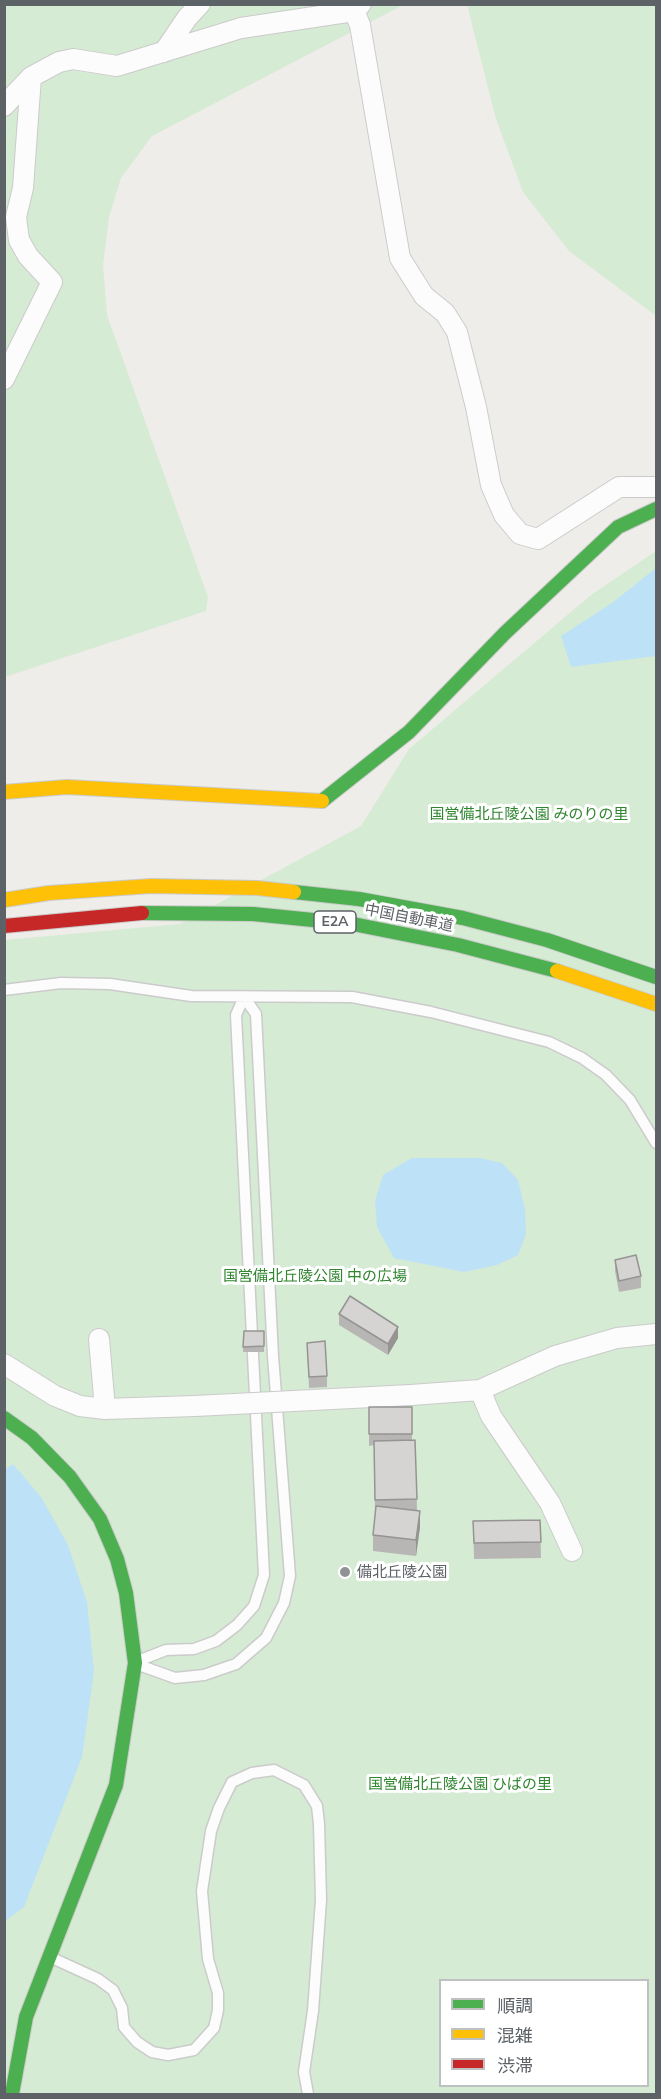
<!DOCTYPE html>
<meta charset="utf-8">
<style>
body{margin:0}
#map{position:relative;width:661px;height:2099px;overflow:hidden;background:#eeede9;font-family:Mulish,"Noto Sans JP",sans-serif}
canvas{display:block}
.frame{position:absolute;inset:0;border:6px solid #5d6267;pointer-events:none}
.legend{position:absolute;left:439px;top:1979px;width:210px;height:108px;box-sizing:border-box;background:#fff;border:2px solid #bec0c2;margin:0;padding:8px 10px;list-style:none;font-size:18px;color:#5d6267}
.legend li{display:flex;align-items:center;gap:12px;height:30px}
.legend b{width:30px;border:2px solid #bec0c2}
</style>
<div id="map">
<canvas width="661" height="2099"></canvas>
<div class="frame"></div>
<ul class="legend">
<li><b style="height:8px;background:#4caf50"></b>順調</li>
<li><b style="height:8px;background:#ffc107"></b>混雑</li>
<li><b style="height:8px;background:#c62828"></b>渋滞</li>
</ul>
</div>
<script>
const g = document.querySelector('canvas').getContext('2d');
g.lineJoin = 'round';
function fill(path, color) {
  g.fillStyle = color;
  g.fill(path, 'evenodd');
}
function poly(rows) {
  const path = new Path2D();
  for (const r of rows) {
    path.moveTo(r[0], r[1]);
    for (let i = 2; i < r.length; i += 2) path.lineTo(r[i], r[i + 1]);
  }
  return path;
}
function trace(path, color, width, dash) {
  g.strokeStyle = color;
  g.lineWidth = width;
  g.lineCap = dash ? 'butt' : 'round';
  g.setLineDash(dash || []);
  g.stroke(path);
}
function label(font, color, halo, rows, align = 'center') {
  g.font = font + ' Mulish,"Noto Sans JP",sans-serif';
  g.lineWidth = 6;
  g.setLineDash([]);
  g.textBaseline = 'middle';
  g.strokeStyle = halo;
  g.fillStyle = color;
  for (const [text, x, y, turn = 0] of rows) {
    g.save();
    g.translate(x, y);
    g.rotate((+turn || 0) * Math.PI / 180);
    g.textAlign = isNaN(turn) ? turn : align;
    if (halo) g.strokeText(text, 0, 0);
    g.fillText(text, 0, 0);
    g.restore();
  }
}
const green = poly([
 [5,5,403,5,152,136,121,178,109,217,103,265,107,315,208,597,206,611,5,677],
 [467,5,656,5,656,316,569,251,523,192,496,119],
 [656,551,656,2094,5,2094,5,940,180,924,361,826,409,749,591,595],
 [440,1980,648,1980,648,2086,440,2086]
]);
const water = poly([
 [656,568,656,656,571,667,561,636,612,603],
 [412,1158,480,1158,502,1163,518,1180,525,1209,526,1234,518,1255,497,1265,464,1272,394,1258,377,1227,375,1201,383,1175],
 [13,1464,41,1497,68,1545,87,1602,94,1671,82,1757,24,1907,5,1921,4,1470]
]);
const lane = poly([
 [4,990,61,983,110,984,191,996,352,997,431,1012,549,1042,582,1058,606,1075,630,1100,656,1143],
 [138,1661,166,1650,194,1649,216,1641,237,1625,254,1606,264,1575,236,1015,244,997],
 [136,1664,175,1678,204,1675,236,1664,266,1638,284,1603,290,1576,273,1356,256,1014,244,997],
 [50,1957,98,1979,113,1990,122,2008,124,2027,137,2042,152,2052,168,2055,194,2050,214,2028,218,2010,218,1993,208,1959,202,1891,211,1831,219,1808,232,1782,252,1773,274,1770,304,1785,317,1806,319,1824,321,1900,313,2011,304,2072,308,2094]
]);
const street = poly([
 [354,11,360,25,400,258,424,296,445,313,457,332,476,407,491,485,504,515,520,534,538,539,619,487,656,487],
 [164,52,187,18,200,4],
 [4,106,31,77,59,62,73,59,117,66,241,28,354,11,361,4],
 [4,379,52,282,28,256,19,240,16,217,23,188,31,77],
 [99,1339,105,1409],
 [4,1364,55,1396,80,1406,105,1409,195,1406],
 [480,1390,491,1416,550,1503,572,1551],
 [411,1395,480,1390,555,1356,617,1338,656,1334]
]);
const fast = poly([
 [322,801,409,732,505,633,618,527,656,509],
 [294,892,359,899,463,918,547,940,656,977],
 [142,913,253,914,353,924,458,945,557,971],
 [4,1418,32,1438,70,1477,100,1519,117,1559,126,1593,135,1663,116,1785,26,2017,12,2094]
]);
const slow = poly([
 [4,792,67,787,322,801],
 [4,900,49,893,151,886,257,888,294,892],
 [557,971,656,1004]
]);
const jam = poly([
 [4,926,142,913]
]);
const streetBridge = poly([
 [195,1406,411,1395]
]);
const wall = poly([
 [615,1260,641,1276,641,1288,619,1292,615,1271],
 [339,1314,398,1338,388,1355,339,1325],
 [244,1331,264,1331,264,1352,243,1352],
 [307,1343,327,1376,327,1387,309,1388],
 [369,1407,412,1407,412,1440,415,1440,417,1510,420,1527,416,1556,373,1551,373,1535,375,1514,374,1445,369,1446],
 [540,1520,541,1558,474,1559,473,1521]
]);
const shadedWall = poly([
 [398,1327,398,1338,388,1355,388,1344],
 [420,1511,420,1527,416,1556,416,1540]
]);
const building = poly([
 [636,1255,641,1276,619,1281,615,1260,636,1255],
 [350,1296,398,1327,388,1344,339,1314,350,1296],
 [244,1331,264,1331,264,1346,243,1347,244,1331],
 [325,1341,327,1376,309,1377,307,1343,325,1341],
 [369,1407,412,1407,412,1434,369,1434,369,1407],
 [415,1440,417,1499,375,1500,374,1441,415,1440],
 [376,1506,420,1511,416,1540,373,1535,376,1506],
 [540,1520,541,1542,474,1543,473,1521,540,1520]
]);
const markers = [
 [345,1572,6,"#909394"]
];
const shields = [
 [335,922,42]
];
const shieldNames = [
 ["E2A",335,922]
];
const parkNames = [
 ["国営備北丘陵公園 みのりの里",529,814],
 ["国営備北丘陵公園 中の広場",315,1276],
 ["国営備北丘陵公園 ひばの里",460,1784]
];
const streetNames = [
 ["中国自動車道",409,918,11]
];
const poiNames = [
 ["備北丘陵公園",357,1572]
];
fill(green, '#d6ebd3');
fill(water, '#bde2f8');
trace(lane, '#cbcbcb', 13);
trace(street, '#cbcbcb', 22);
trace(fast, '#c9cac9', 16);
trace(slow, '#c9cac9', 16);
trace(jam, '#c9cac9', 16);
trace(lane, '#fcfcfc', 10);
trace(street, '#fcfcfc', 20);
trace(fast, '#4caf50', 14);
trace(slow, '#ffc107', 14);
trace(jam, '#c62828', 14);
trace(streetBridge, '#cbcbcb', 22, []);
trace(streetBridge, '#fcfcfc', 20);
fill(wall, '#b7b6b5');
fill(shadedWall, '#959493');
fill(building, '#d5d4d2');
trace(building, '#959493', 1.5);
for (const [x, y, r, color] of markers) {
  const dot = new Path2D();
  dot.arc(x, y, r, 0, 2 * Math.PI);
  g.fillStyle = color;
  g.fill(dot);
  trace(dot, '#fff', 2);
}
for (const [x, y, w] of shields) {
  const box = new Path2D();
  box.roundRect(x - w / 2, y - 11, w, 22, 4.5);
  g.fillStyle = '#fff';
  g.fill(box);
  trace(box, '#5d6267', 1.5);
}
label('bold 14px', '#5d6267', null, shieldNames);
label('15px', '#30852f', '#fff', parkNames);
label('15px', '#5d6267', '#fff', streetNames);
label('15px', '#5d6267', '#fff', poiNames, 'left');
</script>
